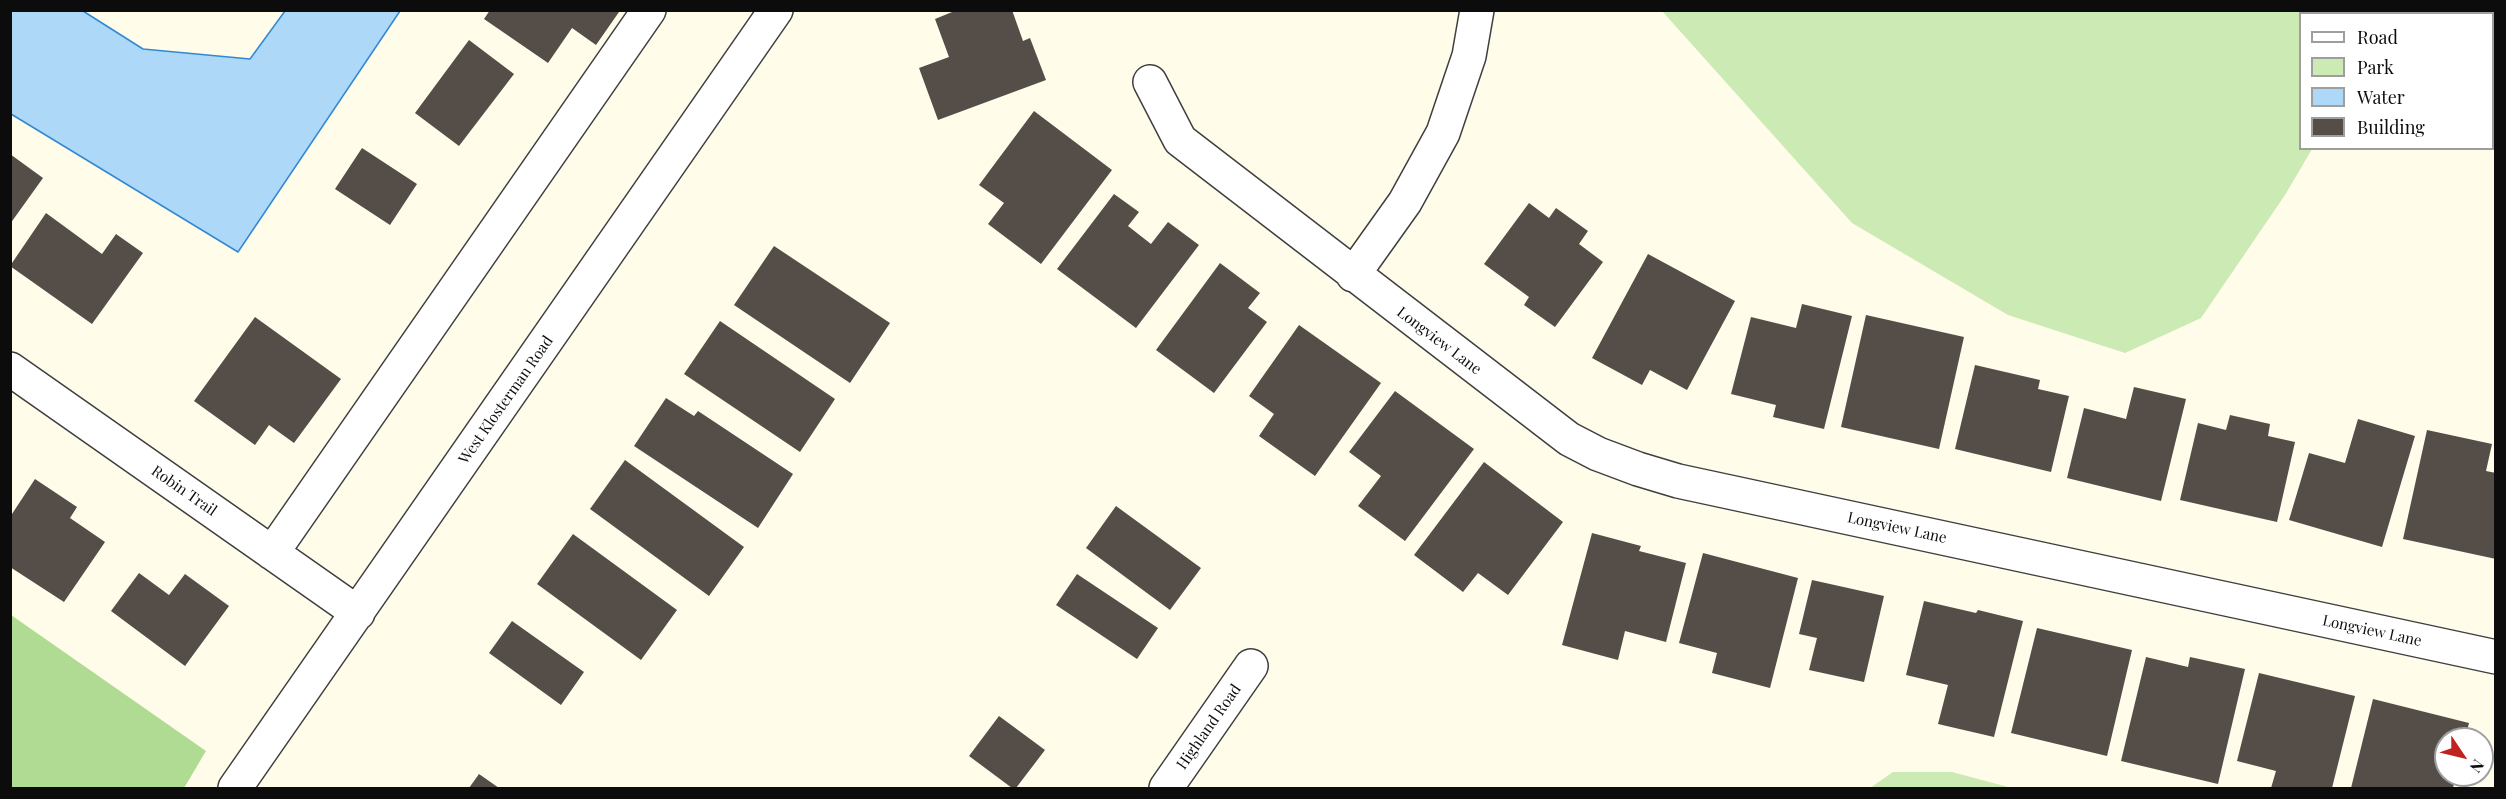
<!DOCTYPE html>
<style>
body{margin:0}
#map{position:relative;width:2506px;height:799px;overflow:hidden;background:#fffcea;font-family:"Playfair Display",serif}
canvas{display:block}
.frame{position:absolute;inset:0;border:12px solid #0c0c0c;pointer-events:none}
.legend{position:absolute;left:2299px;top:12px;width:195px;height:138px;box-sizing:border-box;background:#fff;border:2px solid #9e9e9e;margin:0;padding:8px 10px;list-style:none;font-size:18px;color:#0c0c0c}
.legend li{display:flex;align-items:center;gap:12px;height:30px}
.legend b{width:30px;border:2px solid #9e9e9e}
.north{position:absolute;left:2434px;top:727px;width:60px;height:60px;box-sizing:border-box;background:#fff;border:2px solid #9e9e9e;border-radius:50%;rotate:125deg;font-size:16px;font-weight:700;line-height:24px;text-align:center;color:#0c0c0c}
.north::after{content:'';display:block;margin:auto;width:21px;height:27px;background:#bf2220;clip-path:polygon(50% 0,100% 100%,50% 72%,0 100%)}
</style>
<div id="map">
<canvas width="2506" height="799"></canvas>
<div class="frame"></div>
<ul class="legend">
<li><b style="height:8px;background:#fff"></b>Road</li>
<li><b style="height:16px;background:#cceab3"></b>Park</li>
<li><b style="height:16px;background:#add8f8"></b>Water</li>
<li><b style="height:16px;background:#544d48"></b>Building</li>
</ul>
<div class="north">N</div>
</div>
<script>
const g = document.querySelector('canvas').getContext('2d');
g.lineJoin = 'round';
function fill(path, color) {
  g.fillStyle = color;
  g.fill(path, 'evenodd');
}
function poly(rows) {
  const path = new Path2D();
  for (const r of rows) {
    path.moveTo(r[0], r[1]);
    for (let i = 2; i < r.length; i += 2) path.lineTo(r[i], r[i + 1]);
  }
  return path;
}
function trace(path, color, width, dash) {
  g.strokeStyle = color;
  g.lineWidth = width;
  g.lineCap = dash ? 'butt' : 'round';
  g.setLineDash(dash || []);
  g.stroke(path);
}
function label(font, color, halo, rows, align = 'center') {
  g.font = font + ' "Playfair Display",serif';
  g.lineWidth = 6;
  g.setLineDash([]);
  g.textBaseline = 'middle';
  g.strokeStyle = halo;
  g.fillStyle = color;
  for (const [text, x, y, turn = 0] of rows) {
    g.save();
    g.translate(x, y);
    g.rotate((+turn || 0) * Math.PI / 180);
    g.textAlign = isNaN(turn) ? turn : align;
    if (halo) g.strokeText(text, 0, 0);
    g.fillText(text, 0, 0);
    g.restore();
  }
}
const green = poly([
 [2365,10,2366,13,2300,14,2300,148,2312,149,2285,195,2201,318,2125,353,2008,315,1852,223,1662,11],
 [1893,772,1952,772,2012,788,1870,788]
]);
const forest = poly([
 [11,615,206,751,184,788,11,788]
]);
const water = poly([
 [10,11,83,11,143,49,250,59,285,11,400,11,238,252,11,114,10,11]
]);
const building = poly([
 [490,10,617,10,619,12,596,45,572,28,548,63,484,19],
 [957,10,1012,10,1023,41,1030,38,1046,80,938,120,919,68,949,57,935,19],
 [469,40,514,74,459,146,415,113],
 [1034,111,1112,170,1041,264,988,224,1004,203,979,185],
 [362,148,417,184,390,225,335,189],
 [10,154,43,178,10,224],
 [1114,194,1139,212,1128,226,1151,244,1168,222,1199,245,1136,328,1057,269],
 [1529,203,1549,218,1556,208,1588,231,1579,244,1603,262,1555,327,1524,305,1529,297,1484,264],
 [46,213,102,254,116,234,143,253,92,324,10,266],
 [774,246,890,323,850,383,734,305],
 [1648,254,1735,301,1687,390,1650,370,1642,385,1592,358],
 [1220,263,1260,293,1248,308,1267,322,1214,393,1156,350],
 [1802,304,1852,316,1824,429,1773,417,1776,405,1731,394,1751,317,1796,328],
 [1866,315,1964,337,1939,449,1841,427],
 [255,317,341,379,294,443,269,425,255,445,194,401],
 [720,321,835,399,800,452,684,374],
 [1299,325,1381,383,1315,476,1259,436,1274,414,1249,396],
 [1975,365,2040,380,2038,389,2069,396,2051,472,1955,449],
 [2134,387,2186,399,2161,501,2067,478,2084,408,2126,419],
 [1395,391,1474,449,1405,541,1358,506,1381,476,1349,452],
 [666,398,694,416,698,411,793,474,758,528,634,446],
 [2230,415,2270,424,2268,436,2295,442,2277,522,2180,500,2198,423,2226,430],
 [2358,419,2415,436,2382,547,2289,520,2309,453,2345,463],
 [2427,430,2492,444,2486,471,2496,473,2496,559,2403,539],
 [625,460,744,547,709,596,590,509],
 [1484,462,1563,522,1508,595,1478,573,1463,592,1414,555],
 [35,479,77,507,70,518,105,542,64,602,10,567,10,517],
 [1116,506,1201,568,1170,610,1086,548],
 [1592,533,1641,546,1639,551,1686,563,1666,642,1625,631,1618,660,1562,645],
 [573,534,677,610,641,660,537,584],
 [1703,553,1798,578,1770,688,1712,673,1717,653,1679,643],
 [139,573,169,595,185,574,229,606,185,666,111,611],
 [1077,574,1158,628,1137,659,1056,605],
 [1812,580,1884,596,1864,682,1809,670,1817,638,1799,634],
 [1924,601,1976,613,1978,610,2023,621,1994,737,1938,724,1948,685,1906,675],
 [512,621,584,672,561,705,489,653],
 [2037,628,2132,650,2107,756,2011,733],
 [2146,657,2188,667,2190,657,2245,669,2218,784,2121,761],
 [2259,673,2355,696,2332,788,2271,788,2276,771,2237,761],
 [2373,699,2469,723,2465,739,2446,739,2446,775,2456,775,2453,788,2351,788],
 [999,716,1045,750,1016,788,1012,788,969,756],
 [479,774,499,788,469,788]
]);
const minor = poly([
 [1150,82,1180,140,1569,439,1598,454,1638,469,1678,481,2496,657],
 [1353,275,1405,202,1443,133,1469,56,1477,10],
 [10,369,358,613],
 [272,553,649,10],
 [235,788,776,10],
 [1166,788,1251,666]
]);
const streetNames = [
 ["Longview Lane",1439,341,37],
 ["West Klosterman Road",506,400,-55],
 ["Robin Trail",184,491,35],
 ["Longview Lane",1897,528,12],
 ["Longview Lane",2372,631,12],
 ["Highland Road",1209,727,-55]
];
fill(green, '#cceab3');
fill(forest, '#afdb92');
fill(water, '#add8f8');
trace(water, '#3288d1', 1.5);
fill(building, '#544d48');
trace(minor, '#3f3f3f', 36);
trace(minor, '#fff', 33);
label('15px', '#0c0c0c', '#fff', streetNames);
</script>
